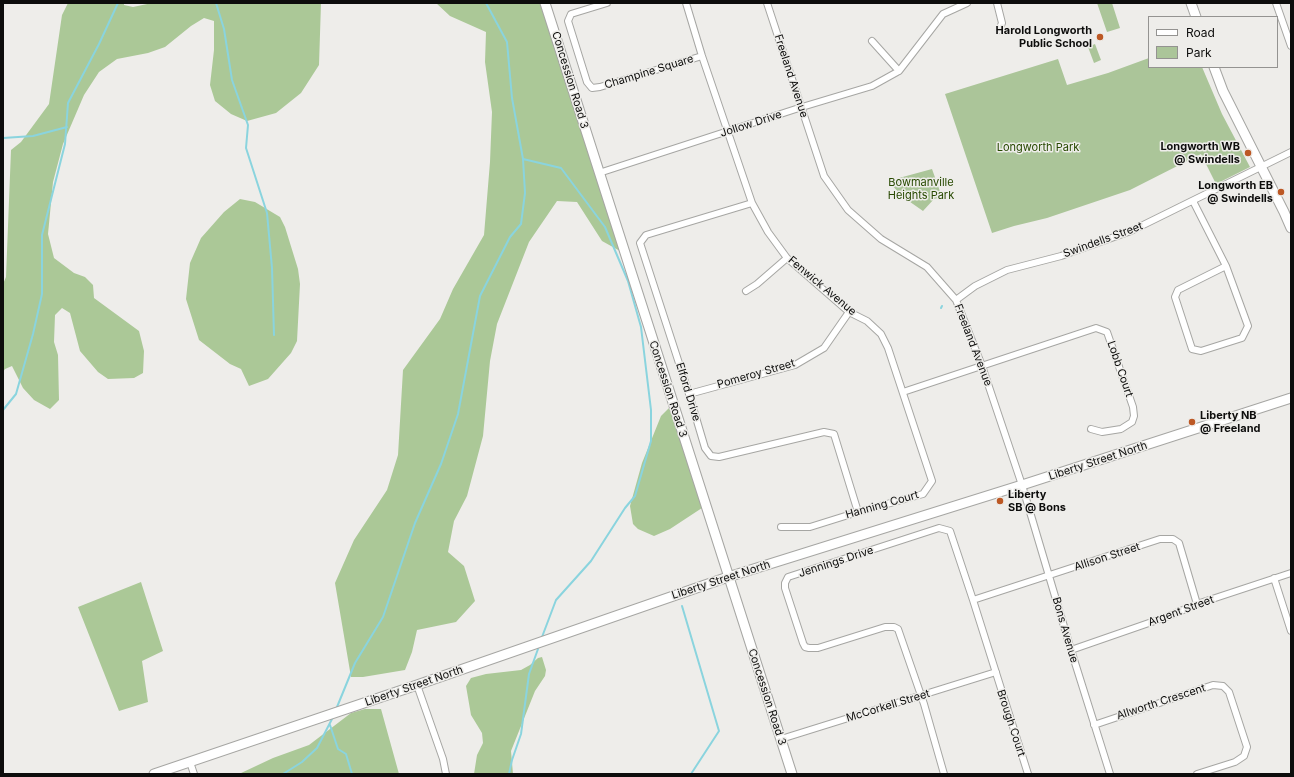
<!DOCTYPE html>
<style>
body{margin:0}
#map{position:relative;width:1294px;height:777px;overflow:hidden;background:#eeedea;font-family:Inter,sans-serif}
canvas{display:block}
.frame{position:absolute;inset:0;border:4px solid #0d0d0c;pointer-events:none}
.legend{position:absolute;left:1148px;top:16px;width:130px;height:52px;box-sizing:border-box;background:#eeedea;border:1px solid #949391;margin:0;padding:5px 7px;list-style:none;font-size:12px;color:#0d0d0c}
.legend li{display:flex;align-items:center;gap:8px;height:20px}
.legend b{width:20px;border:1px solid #949391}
</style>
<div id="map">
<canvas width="1294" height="777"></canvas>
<div class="frame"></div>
<ul class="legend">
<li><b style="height:5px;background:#fff"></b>Road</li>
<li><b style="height:11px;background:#abc599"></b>Park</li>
</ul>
</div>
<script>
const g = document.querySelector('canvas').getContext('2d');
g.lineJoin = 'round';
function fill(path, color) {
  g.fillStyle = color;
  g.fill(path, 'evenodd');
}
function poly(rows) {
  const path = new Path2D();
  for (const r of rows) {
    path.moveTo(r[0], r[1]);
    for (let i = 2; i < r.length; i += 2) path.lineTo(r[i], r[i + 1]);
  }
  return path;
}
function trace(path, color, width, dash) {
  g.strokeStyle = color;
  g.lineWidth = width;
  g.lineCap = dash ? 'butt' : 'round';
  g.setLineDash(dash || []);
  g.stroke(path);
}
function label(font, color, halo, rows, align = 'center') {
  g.font = font + ' Inter,sans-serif';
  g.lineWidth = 3;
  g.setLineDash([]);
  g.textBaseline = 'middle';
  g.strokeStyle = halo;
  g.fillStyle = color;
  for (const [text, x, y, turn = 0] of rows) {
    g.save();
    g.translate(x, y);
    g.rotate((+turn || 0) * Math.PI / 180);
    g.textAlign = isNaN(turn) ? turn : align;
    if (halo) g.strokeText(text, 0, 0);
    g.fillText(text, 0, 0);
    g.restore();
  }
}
const green = poly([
 [1097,3,1112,3,1120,28,1107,32],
 [1095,44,1101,60,1094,63,1088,47],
 [1149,58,1149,67,1202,67,1222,114,1250,167,1216,184,1201,154,1130,190,1047,218,1014,226,992,233,945,94,1058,59,1067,85,1108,73],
 [932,169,942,197,934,199,923,211,903,197,888,181]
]);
const forest = poly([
 [68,3,124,3,124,5,133,7,152,3,321,3,319,65,301,93,276,113,247,121,231,114,215,101,210,85,214,50,214,21,204,18,191,26,165,47,148,53,117,59,99,72,84,95,63,144,53,182,48,234,54,258,74,273,85,277,93,285,94,298,139,331,144,351,143,373,134,378,108,379,98,372,80,351,70,313,62,308,55,315,54,342,58,355,59,400,50,409,34,400,23,388,12,366,5,369,3,372,3,284,6,277,11,150,21,142,49,104,62,15],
 [436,3,545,3,620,251,602,241,577,202,557,201,529,242,497,324,490,361,483,436,467,496,454,521,448,552,464,566,475,601,456,622,417,630,412,652,405,670,363,677,351,677,335,583,354,540,387,490,398,455,403,370,440,319,453,289,484,235,490,162,492,112,485,62,486,32,450,16],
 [240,199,255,202,280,217,285,227,298,269,300,284,297,341,291,353,268,379,249,386,241,369,230,364,199,340,186,299,190,263,201,238,224,212],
 [669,408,705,506,670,529,654,536,638,529,633,524,630,506,642,463,661,416],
 [141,582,163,651,142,661,148,702,119,711,78,607],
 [542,657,546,670,545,676,535,691,511,751,513,774,474,774,477,755,483,743,482,733,471,715,466,686,471,678,486,674,521,670,530,665,538,658],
 [365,709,381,709,399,774,239,774,273,758,309,745,351,713]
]);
const stream = poly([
 [216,3,224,29,232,80,248,125,246,148,267,213,272,268,274,335],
 [3,138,33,136,67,127],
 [523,159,561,168,605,227,628,281,641,327,651,410,651,441,635,496,625,508,591,561,556,600,542,637],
 [941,308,942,306],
 [3,410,16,394,33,334,42,294,42,235,65,144,68,103,99,44,118,3],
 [682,606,719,731,691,774],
 [337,707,355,663,383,617,415,523,441,464,458,414,480,296,510,237,521,224,525,193,523,159,512,98,507,42,486,3],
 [330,725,338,749,346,754,352,774],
 [283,774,302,762,317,748,332,719],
 [509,774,512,760,521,734,529,674,538,649]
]);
const street = poly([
 [607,3,571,14,568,21,587,82,592,88,600,87,702,56],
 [686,3,702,56,752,203,768,232,787,258,849,312,867,321,881,334,888,348,932,481,923,494,858,512,810,527,781,527],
 [767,3,824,176,848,210,881,239,927,267,956,300,982,366,1022,485,1071,650,1110,774],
 [997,3,1002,23,999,30],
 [1276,3,1291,46],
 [872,41,899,71],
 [599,173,802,107,872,86,899,71,943,14,967,3],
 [1193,201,1226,266,1248,326,1242,338,1201,351,1192,349,1175,297,1178,290,1226,266],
 [752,203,646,235,640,243,689,394,705,448,711,456,719,457,824,432,834,434,858,512],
 [746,291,757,284,787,258],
 [956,300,975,286,1007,270,1061,256,1131,231,1291,152],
 [903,392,1096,328,1107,332,1133,407,1134,416,1132,422,1121,429,1102,432,1091,429],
 [689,394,795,365,824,348,849,312],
 [1274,578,1291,631],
 [973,600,1160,539,1173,539,1179,543,1197,604],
 [1071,650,1169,616,1197,604,1291,573],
 [417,685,443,759,446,774],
 [1094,725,1213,685,1223,686,1229,692,1247,747,1244,756,1235,762,1197,774],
 [781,739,996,672],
 [190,762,194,774],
 [944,774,924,704,898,629,894,627,885,627,818,648,809,648,805,647,803,643,785,588,785,583,788,577,939,528,950,531,973,600,1028,774]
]);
const secondary = poly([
 [545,3,792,774],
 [1191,3,1196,17],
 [1214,67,1223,91,1284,212,1291,228],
 [154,774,417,685,728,577,1022,485,1291,398]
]);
const markers = [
 [1100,37,4,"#bc5824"],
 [1248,153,4,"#bc5824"],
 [1281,192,4,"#bc5824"],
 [1192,422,4,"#bc5824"],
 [1000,501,4,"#bc5824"]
];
const poiNames = [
 ["Harold Longworth",1092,31],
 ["Public School",1092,44],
 ["Longworth WB",1240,147],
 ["@ Swindells",1240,160],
 ["Longworth EB",1273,186],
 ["@ Swindells",1273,199],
 ["Liberty NB",1200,416,"left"],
 ["@ Freeland",1200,429,"left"],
 ["Liberty",1008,495,"left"],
 ["SB @ Bons",1008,508,"left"]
];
const streetNames = [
 ["Champine Square",649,72,-17],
 ["Freeland Avenue",791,76,72],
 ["Concession Road 3",570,80,73],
 ["Jollow Drive",751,124,-18],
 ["Swindells Street",1103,240,-20],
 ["Fenwick Avenue",822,286,40],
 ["Freeland Avenue",973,345,69],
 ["Lobb Court",1120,369,71],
 ["Pomeroy Street",756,374,-16],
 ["Concession Road 3",668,389,72],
 ["Elford Drive",688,392,73],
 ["Liberty Street North",1098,461,-18],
 ["Hanning Court",882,505,-16],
 ["Allison Street",1107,557,-18],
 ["Jennings Drive",836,562,-18],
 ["Liberty Street North",721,580,-18],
 ["Argent Street",1181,611,-20],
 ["Bons Avenue",1065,630,74],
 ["Liberty Street North",414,686,-19],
 ["Concession Road 3",767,697,72],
 ["Allworth Crescent",1161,702,-18],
 ["McCorkell Street",888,706,-17],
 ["Brough Court",1011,723,72]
];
const parkNames = [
 ["Longworth Park",1038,148],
 ["Bowmanville",921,183],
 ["Heights Park",921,196]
];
fill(green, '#abc599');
fill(forest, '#abc897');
trace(stream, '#8ad4de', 2);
trace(street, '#a6a6a3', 8);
trace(secondary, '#a6a6a3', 11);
trace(street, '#fff', 6);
trace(secondary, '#fff', 9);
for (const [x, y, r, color] of markers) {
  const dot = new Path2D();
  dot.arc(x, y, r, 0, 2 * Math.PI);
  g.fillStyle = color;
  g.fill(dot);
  trace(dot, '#eeedea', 1.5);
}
label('bold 11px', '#0d0d0c', '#eeedea', poiNames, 'right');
label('11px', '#0d0d0c', '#eeedea', streetNames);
label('11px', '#274900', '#eeedea', parkNames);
</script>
